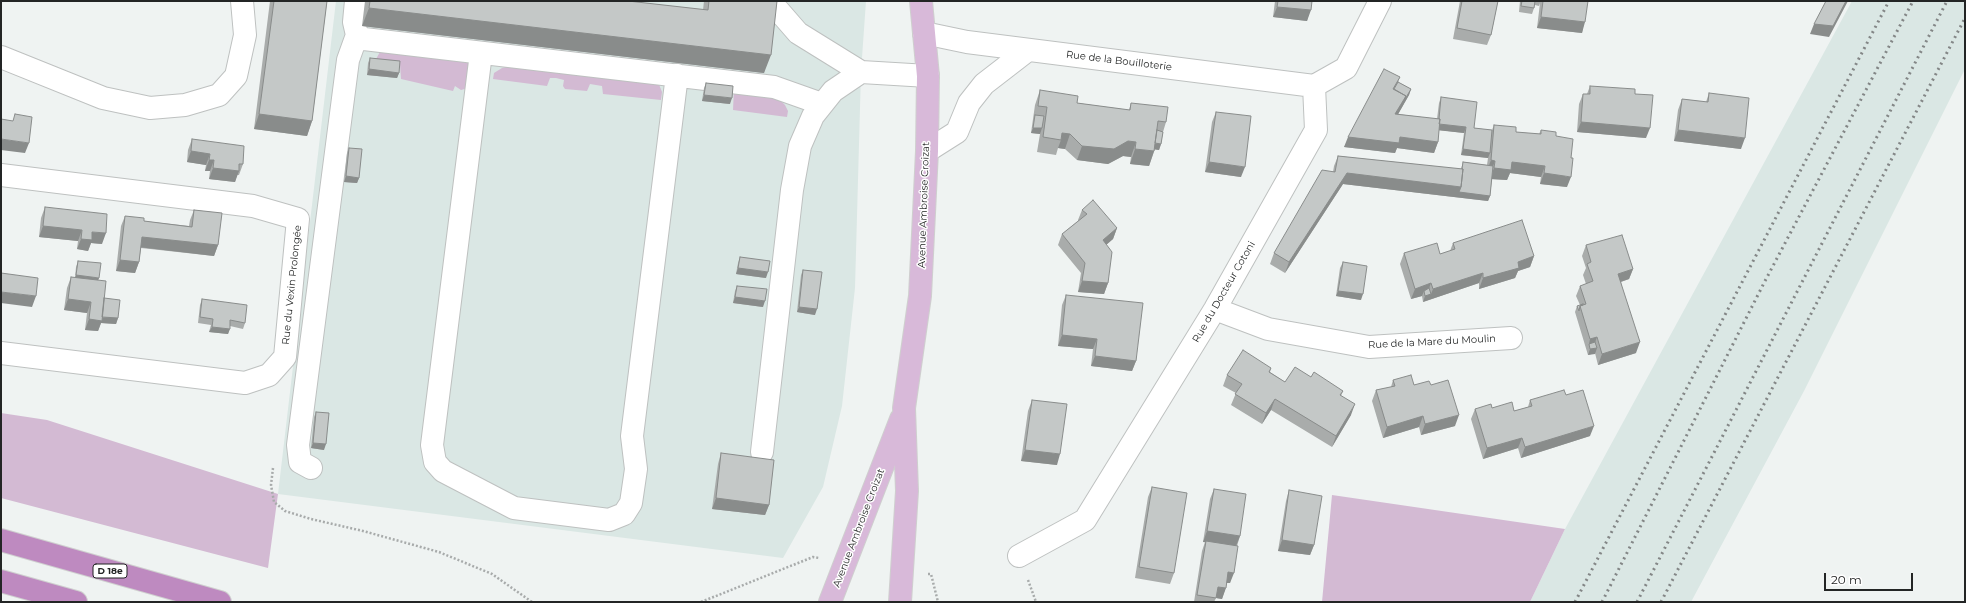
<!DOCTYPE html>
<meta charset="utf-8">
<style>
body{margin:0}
#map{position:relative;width:1966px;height:603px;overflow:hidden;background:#eff3f2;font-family:Montserrat,sans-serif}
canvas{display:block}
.frame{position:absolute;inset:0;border:2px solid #232525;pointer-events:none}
.scale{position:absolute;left:1824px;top:573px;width:89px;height:18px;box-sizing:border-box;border:2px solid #232525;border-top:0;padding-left:5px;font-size:12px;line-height:14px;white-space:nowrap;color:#232525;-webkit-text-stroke:3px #fff;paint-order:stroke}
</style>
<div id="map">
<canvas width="1966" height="603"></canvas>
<div class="frame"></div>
<div class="scale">20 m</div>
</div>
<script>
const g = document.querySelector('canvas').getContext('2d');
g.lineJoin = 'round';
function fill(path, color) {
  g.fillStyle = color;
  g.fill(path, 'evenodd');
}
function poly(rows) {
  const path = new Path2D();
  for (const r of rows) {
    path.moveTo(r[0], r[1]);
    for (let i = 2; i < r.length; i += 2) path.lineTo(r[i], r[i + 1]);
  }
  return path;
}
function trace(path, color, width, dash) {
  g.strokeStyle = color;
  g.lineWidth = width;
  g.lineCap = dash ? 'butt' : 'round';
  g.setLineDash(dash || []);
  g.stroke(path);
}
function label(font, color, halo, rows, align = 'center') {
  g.font = font + ' Montserrat,sans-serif';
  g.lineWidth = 3;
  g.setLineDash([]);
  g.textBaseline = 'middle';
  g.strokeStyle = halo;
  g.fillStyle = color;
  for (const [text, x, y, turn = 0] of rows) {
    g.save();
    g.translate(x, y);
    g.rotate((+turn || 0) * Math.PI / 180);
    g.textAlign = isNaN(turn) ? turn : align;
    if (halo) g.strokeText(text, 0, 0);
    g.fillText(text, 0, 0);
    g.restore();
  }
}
const built = poly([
 [336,1,866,1,861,72,855,288,842,406,823,487,783,558,278,494],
 [1852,1,1965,1,1965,69,1804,391,1691,602,1530,602,1565,529]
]);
const green = poly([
 [381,50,467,60,469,66,468,88,461,90,455,86,453,91,401,79,400,65,375,61],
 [511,66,658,82,662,92,661,100,603,94,602,86,590,84,587,91,565,89,563,86,564,80,556,78,550,78,547,86,493,79,494,73,502,68],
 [734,89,778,98,785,105,788,111,787,117,733,110],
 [1,413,47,420,278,494,268,568,1,498],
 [1332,495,1565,529,1530,602,1322,602]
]);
const path = poly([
 [273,468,271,485,274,502,285,511,311,519,363,531,439,552,492,574,532,602],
 [928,574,931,574,938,602],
 [1028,580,1036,602],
 [701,602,813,557,819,558]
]);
const minor = poly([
 [356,1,354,22,357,35,364,39,774,87,822,104],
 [764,1,778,10,798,33,861,72,928,76],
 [924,33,967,42,1314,86],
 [481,53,432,445,435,462,443,471,514,508,609,520,624,514,631,503,636,469,632,436,677,75],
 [1,57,103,98,150,108,185,105,219,95,236,76,245,35,242,1],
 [1314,86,1346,68,1380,1],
 [927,151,957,132,969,103,984,84,1028,50],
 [1,175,253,206,298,219,285,357,269,375,245,383,1,353],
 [1215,309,1268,329,1369,347,1511,338],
 [762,452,792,190,800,146,813,116,833,91,861,72],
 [311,468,300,462,298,445,348,60,357,35],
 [1019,556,1085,520,1215,309,1316,130,1314,86]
]);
const major = poly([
 [830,602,901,419],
 [900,602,907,491,904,408,920,296,927,151,928,76,921,1]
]);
const highway = poly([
 [1,540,220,602],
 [1,581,76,602]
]);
const rail = poly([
 [1575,602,1889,1],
 [1602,602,1765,281,1913,1],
 [1637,602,1947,1],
 [1661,602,1965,18]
]);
const wall = poly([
 [270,1,327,1,312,121,307,136,254,129],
 [365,1,628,1,703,10,704,1,777,1,764,73,362,26],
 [1275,1,1312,1,1307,21,1273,17],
 [1460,1,1498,1,1491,35,1487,45,1453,39],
 [1520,1,1588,1,1582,33,1537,28,1540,3,1539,6,1535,5,1532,14,1519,12],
 [370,58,399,73,397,78,367,75,368,63],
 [1400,77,1398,82,1411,89,1409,95,1398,114,1437,119,1439,103,1441,97,1474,128,1492,130,1494,125,1516,132,1539,134,1541,130,1556,136,1567,187,1540,184,1541,177,1510,173,1507,180,1492,179,1490,196,1488,201,1343,184,1285,273,1270,264,1274,253,1333,172,1334,166,1338,156,1461,169,1463,162,1487,165,1488,158,1461,155,1464,133,1439,130,1438,142,1434,153,1397,148,1395,153,1344,147],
 [706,83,730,104,702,101,704,88],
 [1590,86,1635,94,1646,138,1577,132,1579,104,1583,94,1587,94],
 [1040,90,1077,103,1129,110,1131,103,1166,122,1163,132,1161,144,1159,150,1155,149,1149,166,1130,164,1131,157,1123,156,1108,164,1077,160,1065,149,1058,148,1056,155,1037,152,1040,134,1031,133,1035,105],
 [1709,93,1741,149,1674,141,1678,110,1682,99,1706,102],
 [1216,112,1241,177,1205,172,1212,122],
 [192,139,243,164,239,175,237,175,235,182,209,179,210,171,205,171,206,165,187,162,188,150],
 [349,148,359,178,357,183,344,182,347,153],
 [45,207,102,244,91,243,88,251,77,249,78,241,39,237,41,218],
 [194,210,218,245,214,256,141,248,139,262,135,273,116,271,121,226,125,216,144,221,189,226,190,220],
 [1082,210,1117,228,1113,239,1106,245,1108,283,1104,294,1078,292,1081,273,1058,245,1062,234,1078,221,1078,220],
 [1453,243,1534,256,1530,267,1518,271,1515,278,1479,289,1479,283,1423,302,1422,296,1411,299,1400,264,1404,253,1440,254,1450,251],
 [1586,245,1633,269,1629,279,1621,282,1636,353,1598,365,1595,353,1588,355,1575,312,1577,306,1580,305,1576,296,1580,286,1586,284,1583,275,1586,268,1582,256],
 [740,257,766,278,736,274,738,263],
 [78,261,98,280,104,298,118,318,116,324,101,323,98,331,85,330,87,313,64,310,67,288,71,277,75,278,76,267],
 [1343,262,1361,300,1336,296,1340,268],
 [803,270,815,315,797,312,801,275],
 [737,286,763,307,733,303,735,291],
 [1066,295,1136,361,1132,371,1091,366,1093,349,1058,346,1062,305],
 [202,299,245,323,243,329,230,326,228,334,209,332,211,325,198,323,200,305],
 [1271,368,1270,372,1285,382,1311,377,1343,391,1341,396,1351,415,1332,447,1271,410,1262,424,1231,405,1236,393,1223,386,1227,375],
 [1393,380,1414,385,1430,385,1455,426,1421,435,1419,427,1383,438,1372,401,1376,390,1391,387],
 [1566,395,1590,436,1521,458,1518,448,1483,459,1471,419,1475,409,1492,408,1514,411,1528,407,1530,400],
 [1032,400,1057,465,1021,461,1028,411],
 [316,412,324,450,311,448,314,417],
 [721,453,769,505,765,515,712,509,718,464],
 [1152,487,1174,573,1170,584,1135,578,1148,497],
 [1214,489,1240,536,1237,546,1230,583,1227,583,1222,599,1216,598,1214,602,1194,602,1202,551,1205,542,1203,542,1210,499],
 [1289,490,1314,545,1310,555,1278,551,1286,501]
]);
const shadedWall = poly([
 [1846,1,1848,1,1829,37,1810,34,1814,24],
 [1277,7,1311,10,1307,21,1273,17],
 [369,8,771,55,764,73,362,26],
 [1541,17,1585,22,1582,33,1537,28],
 [369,69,399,73,397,78,367,75],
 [1411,89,1409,95,1392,125,1395,114,1406,96],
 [704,95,732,98,730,104,702,101],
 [259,114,312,121,307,136,254,129],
 [1581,122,1650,128,1646,138,1577,132],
 [1438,124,1466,127,1464,133,1436,130],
 [1033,128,1042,128,1040,134,1031,133],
 [1678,130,1745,138,1741,149,1674,141],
 [1062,133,1070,134,1065,149,1058,148,1061,140],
 [1348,137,1400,137,1438,142,1434,153,1397,148,1395,153,1344,147],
 [1,139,29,143,25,153,1,150],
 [1128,141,1136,142,1131,157,1123,156,1108,164,1077,160,1082,146],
 [1153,143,1161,144,1159,150,1151,149],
 [1135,149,1154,151,1149,166,1130,164],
 [1463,149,1490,153,1488,158,1461,155],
 [191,151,210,154,206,165,187,162],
 [209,160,214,160,210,171,205,171],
 [1491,160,1495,161,1491,172,1487,171],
 [1209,162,1245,167,1241,177,1205,172],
 [1512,162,1545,166,1541,177,1510,173,1507,180,1490,179,1494,168],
 [213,168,239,171,235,182,209,179],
 [1347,173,1461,187,1490,196,1488,201,1343,184,1285,273,1289,262],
 [1544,173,1571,177,1567,187,1540,184],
 [346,176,359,178,357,183,344,182],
 [43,226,82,230,78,241,39,237],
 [1117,228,1113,239,1099,251,1103,240],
 [92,232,106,233,102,244,91,243,88,251,77,249,81,239],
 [142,237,218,245,214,256,138,247],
 [1534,256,1530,267,1518,271,1515,278,1479,289,1483,278,1518,262],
 [120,260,139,262,135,273,116,271],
 [738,268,768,272,766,278,736,274],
 [1633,269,1629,279,1614,284,1618,274],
 [1483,273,1479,283,1423,302,1425,296,1431,294,1433,289],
 [76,275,99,278,97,284,74,281],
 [1082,281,1108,283,1104,294,1078,292],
 [1431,283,1427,294,1424,291,1422,296,1411,299,1415,289],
 [1338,291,1363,294,1361,300,1336,296],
 [1,292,36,296,32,307,1,303],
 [735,297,765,301,763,307,733,303],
 [68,299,91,302,87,313,64,310],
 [799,307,817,309,815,315,797,312],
 [101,317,118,318,116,324,101,323,98,331,85,330,89,319],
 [212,327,230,329,228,334,209,332],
 [1062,335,1097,339,1093,349,1058,346],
 [1597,337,1593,348,1589,344,1590,339],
 [1640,342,1636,353,1598,365,1602,354],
 [1597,348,1595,354,1588,355,1590,349],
 [1095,356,1136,361,1132,371,1091,366],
 [1275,399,1271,410,1262,424,1266,413],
 [1355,404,1351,415,1332,447,1336,436],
 [1459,415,1455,426,1421,435,1425,424],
 [1423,416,1419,427,1383,438,1387,427],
 [1594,426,1590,436,1521,458,1525,447],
 [1522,438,1518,448,1483,459,1487,448],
 [313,443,326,444,324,450,311,448],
 [1025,450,1060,454,1057,465,1021,461],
 [716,498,769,505,765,515,712,509],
 [1207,531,1240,536,1236,546,1203,542],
 [1282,540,1314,545,1310,555,1278,551],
 [1228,572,1234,573,1230,583,1225,583],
 [1218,587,1226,588,1222,599,1216,598]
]);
const building = poly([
 [274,1,327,1,312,121,259,114,274,1],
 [370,1,628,1,708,10,709,1,777,1,771,55,369,8,370,1],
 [1278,1,1312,1,1311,10,1277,7,1278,1],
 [1462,1,1498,1,1491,35,1457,28,1462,1],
 [1522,1,1535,1,1534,8,1521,6,1522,1],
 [1543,1,1588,1,1585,22,1541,17,1543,1],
 [1826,1,1846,1,1833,26,1814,24,1826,1],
 [370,58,400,61,399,73,369,69,370,58],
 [1384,69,1400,77,1393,89,1406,96,1395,114,1440,119,1438,142,1400,137,1399,143,1348,137,1384,69],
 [1398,82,1411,89,1404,101,1406,96,1394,89,1398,82],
 [706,83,733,86,732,98,704,95,706,83],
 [1590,86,1635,89,1635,94,1653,95,1650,128,1581,122,1583,94,1590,94,1590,86],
 [1040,90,1078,96,1077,103,1130,110,1131,103,1168,107,1166,122,1158,121,1154,151,1135,149,1136,142,1128,141,1114,149,1082,146,1070,134,1062,133,1061,140,1043,137,1047,107,1038,106,1040,90],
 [1709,93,1749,98,1745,138,1678,130,1682,99,1708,102,1709,93],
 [1441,97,1477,102,1474,128,1492,130,1490,153,1463,149,1466,127,1439,124,1440,119,1439,119,1441,97],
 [1216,112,1251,116,1245,167,1209,162,1216,112],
 [15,114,32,117,29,143,1,139,1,119,13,121,15,114],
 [1035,115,1044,116,1042,128,1033,128,1035,115],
 [1494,125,1516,127,1516,132,1541,134,1541,130,1556,132,1556,136,1573,139,1571,158,1573,158,1571,177,1544,173,1545,166,1512,162,1511,170,1494,168,1495,161,1491,160,1494,125],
 [1157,130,1163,132,1161,144,1155,143,1157,130],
 [192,139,244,146,243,164,239,164,239,171,213,168,214,160,209,160,210,154,191,151,192,139],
 [349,148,362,149,359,178,346,176,349,148],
 [1338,156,1463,169,1461,187,1347,173,1289,262,1274,253,1322,170,1335,172,1338,156],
 [1463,162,1493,166,1490,196,1459,192,1461,187,1463,169,1462,169,1463,162],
 [1093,200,1117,228,1103,240,1112,252,1108,283,1082,281,1085,263,1062,234,1087,214,1082,210,1093,200],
 [45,207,107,214,106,233,92,232,92,240,81,239,82,230,43,226,45,207],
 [194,210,222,213,218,245,142,237,139,262,120,260,125,216,144,218,144,221,192,227,194,210],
 [1522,220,1534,256,1518,262,1519,268,1483,278,1483,273,1433,289,1431,283,1415,289,1404,253,1437,243,1440,254,1455,249,1453,243,1522,220],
 [1622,235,1633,269,1618,274,1640,342,1602,354,1597,337,1590,339,1580,306,1586,304,1580,286,1593,281,1587,264,1591,262,1586,245,1622,235],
 [740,257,770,261,768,272,738,268,740,257],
 [78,261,101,263,99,278,76,275,78,261],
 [1343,262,1367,266,1363,294,1338,291,1343,262],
 [803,270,822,272,817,309,799,307,803,270],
 [1,273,38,278,36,296,1,292,1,273],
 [71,277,106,281,102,321,89,319,91,302,68,299,71,277],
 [737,286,767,289,765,301,735,297,737,286],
 [1429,288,1431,294,1425,296,1424,291,1429,288],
 [1066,295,1143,303,1136,361,1095,356,1097,339,1062,335,1066,295],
 [104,298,120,300,118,318,102,317,104,298],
 [202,299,247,305,245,323,230,320,230,329,212,327,213,319,200,317,202,299],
 [1583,304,1583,305,1580,306,1579,311,1577,306,1583,304],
 [1595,342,1597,348,1590,349,1589,344,1595,342],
 [1243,350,1271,368,1269,372,1285,382,1295,367,1311,377,1314,372,1343,391,1340,395,1355,404,1336,436,1275,399,1266,413,1235,394,1242,384,1227,375,1243,350],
 [1411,375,1414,385,1429,381,1431,385,1448,380,1459,415,1425,424,1423,416,1387,427,1376,390,1395,386,1393,380,1411,375],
 [1564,390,1566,395,1583,390,1594,426,1525,447,1522,438,1487,448,1475,409,1491,404,1492,408,1512,402,1514,411,1532,406,1530,400,1564,390],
 [1032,400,1067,404,1060,454,1025,450,1032,400],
 [316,412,329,413,326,444,313,443,316,412],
 [721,453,774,460,769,505,716,498,721,453],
 [1152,487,1187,493,1174,573,1139,567,1152,487],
 [1214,489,1246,494,1240,536,1207,531,1214,489],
 [1289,490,1322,496,1314,545,1282,540,1289,490],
 [1206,541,1238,546,1234,573,1228,572,1226,588,1218,587,1216,598,1197,595,1206,541]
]);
const shields = [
 [110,571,34]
];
const shieldNames = [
 ["D 18e",110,571]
];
const streetNames = [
 ["Rue de la Bouilloterie",1119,61,7],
 ["Avenue Ambroise Croizat",924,205,-88],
 ["Rue du Vexin Prolongée",292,285,-84],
 ["Rue du Docteur Cotoni",1224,292,-60],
 ["Rue de la Mare du Moulin",1432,342,-3],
 ["Avenue Ambroise Croizat",859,528,-69]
];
fill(built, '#dae7e4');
fill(green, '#d3bad3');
trace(minor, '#bec1c0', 24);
trace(major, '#cfcfcf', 24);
trace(highway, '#cfcfcf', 24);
trace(path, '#a8abab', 2.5, [2, 2]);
trace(minor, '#fff', 22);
trace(major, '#d8b9d9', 22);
trace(highway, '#be8ac0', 22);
trace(rail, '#838686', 3, [2, 4]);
fill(wall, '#a9acab');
fill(shadedWall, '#898c8b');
fill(building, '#c4c8c7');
trace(building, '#898c8b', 1);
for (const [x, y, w] of shields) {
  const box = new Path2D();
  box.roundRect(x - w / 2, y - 7, w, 14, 3);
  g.fillStyle = '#fff';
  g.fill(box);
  trace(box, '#232525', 1);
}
label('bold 9px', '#232525', null, shieldNames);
label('10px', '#232525', '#fff', streetNames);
</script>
